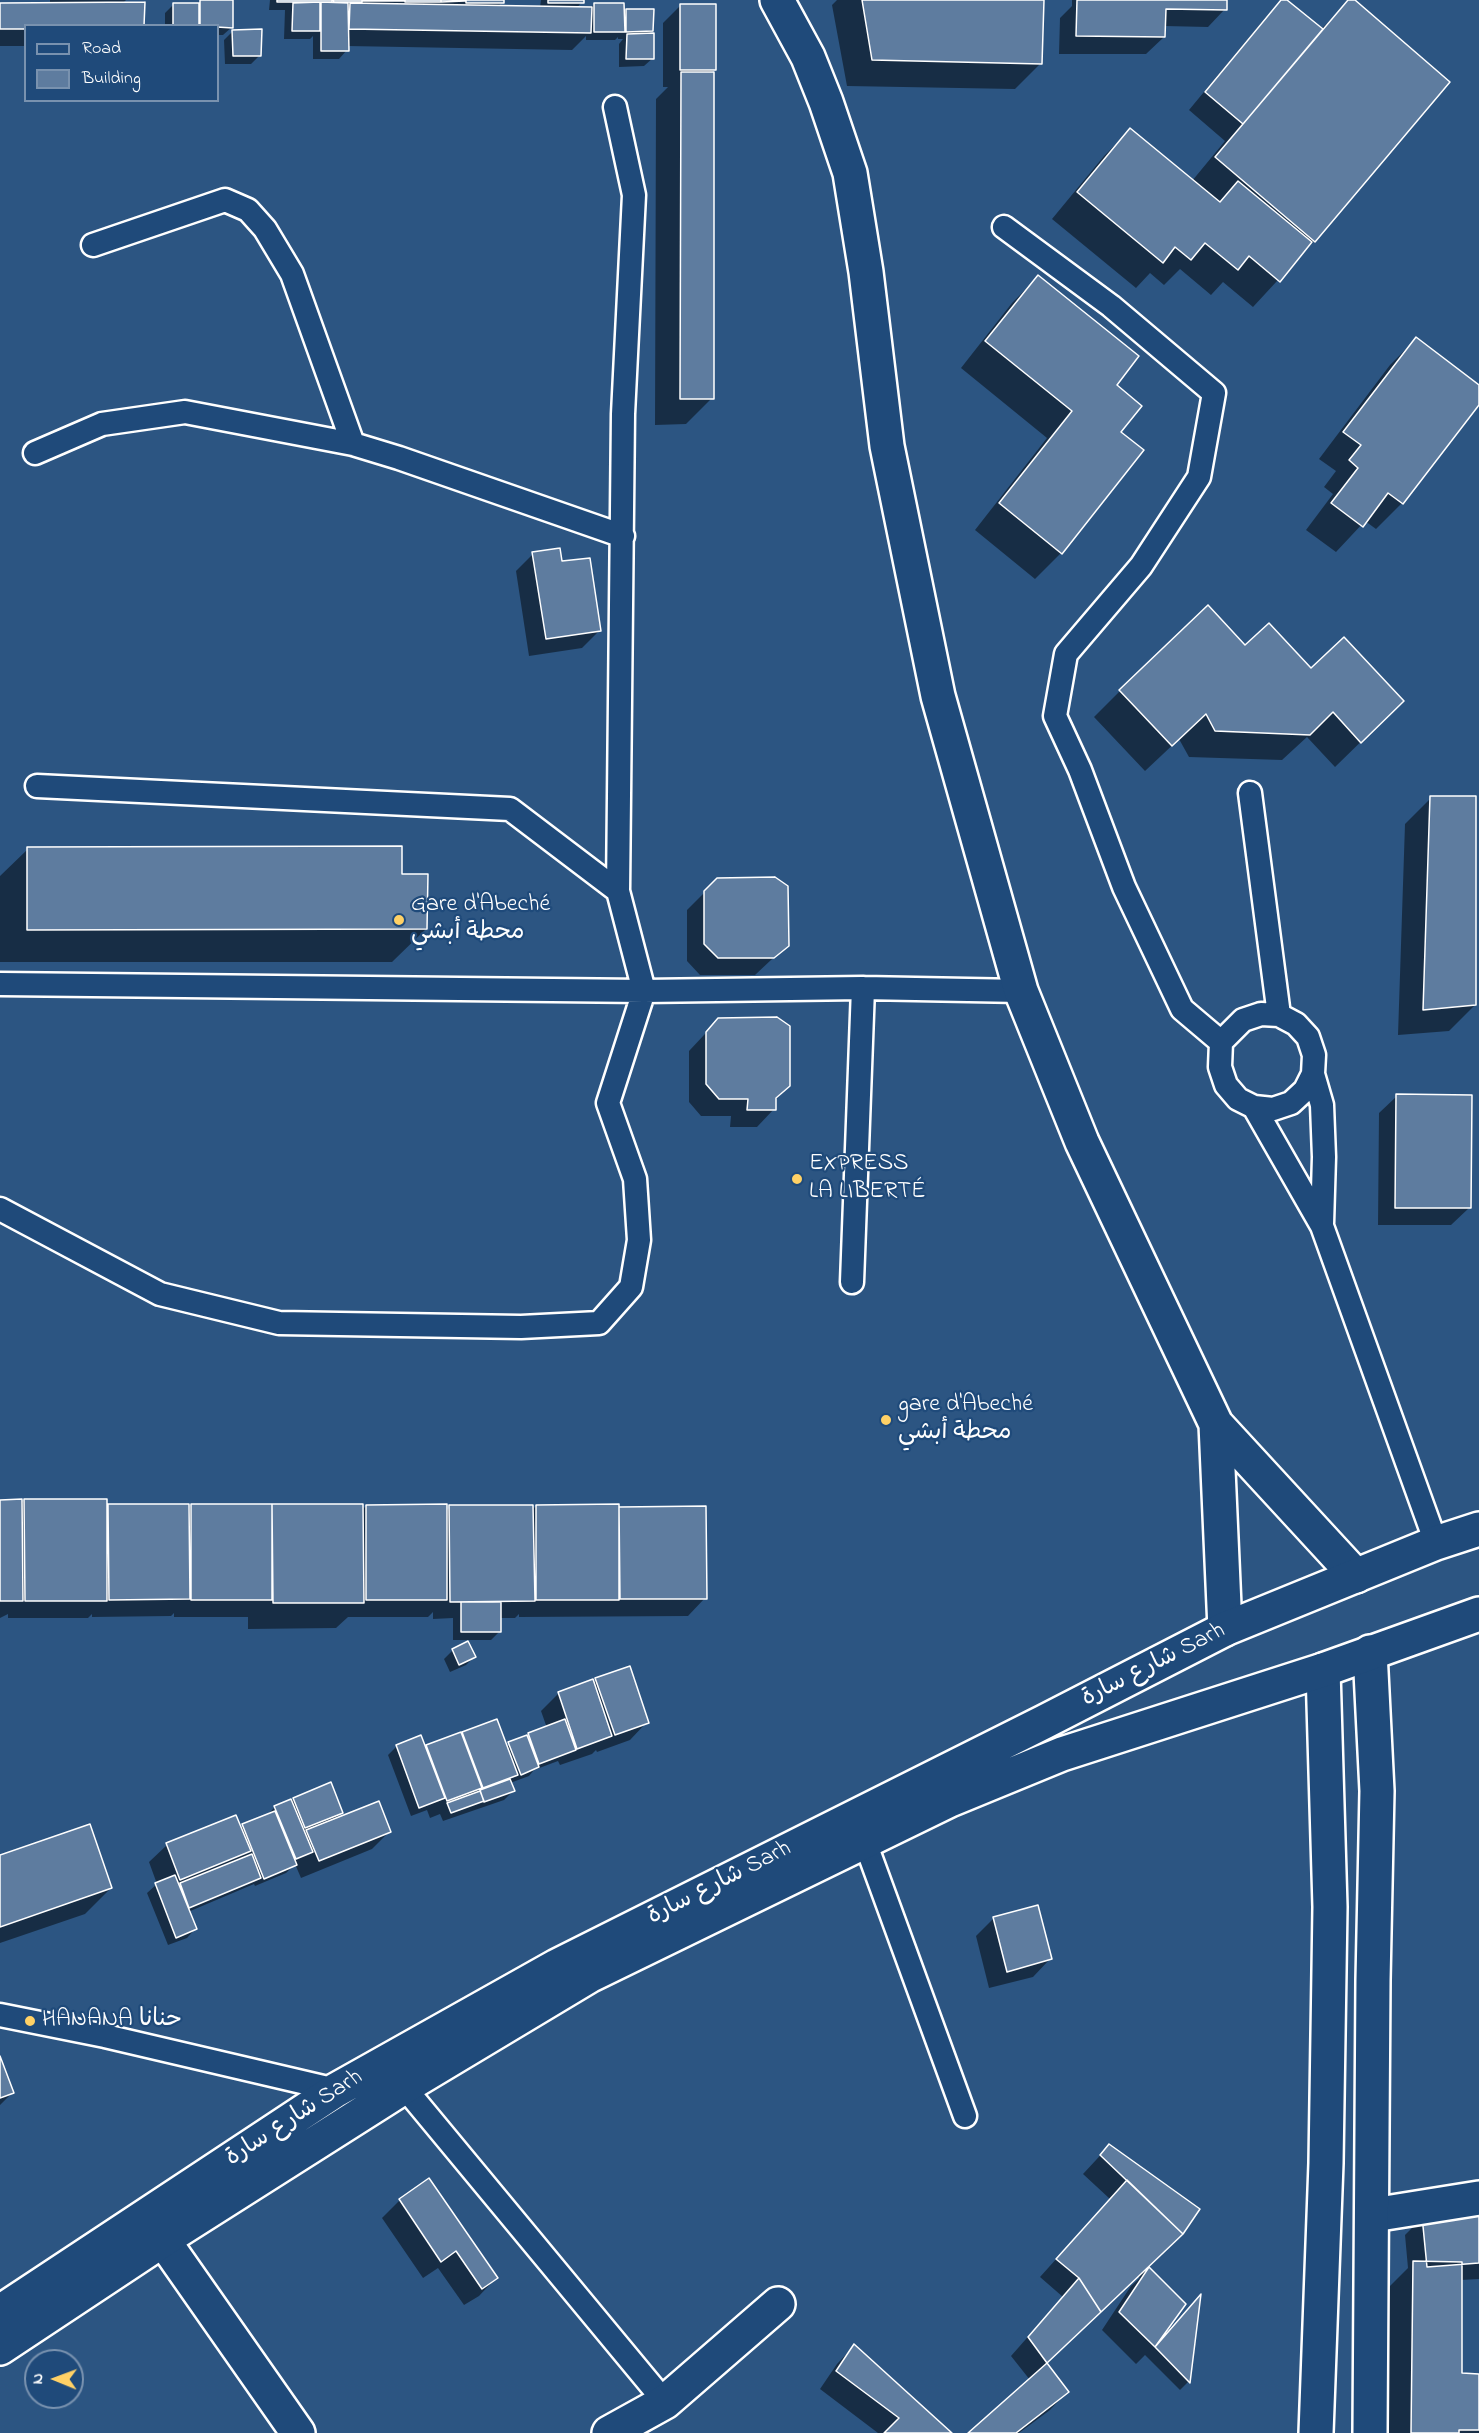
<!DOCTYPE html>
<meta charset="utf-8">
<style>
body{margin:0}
#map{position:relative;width:1479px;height:2433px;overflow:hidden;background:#2c5582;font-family:"Indie Flower",sans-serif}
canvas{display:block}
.legend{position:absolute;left:24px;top:24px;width:195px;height:78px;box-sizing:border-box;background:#1f4a7a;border:2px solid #7992af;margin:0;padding:8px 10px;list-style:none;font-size:18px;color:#fff}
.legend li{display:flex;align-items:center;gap:12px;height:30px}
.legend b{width:30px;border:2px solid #7992af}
.north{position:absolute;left:24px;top:2349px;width:60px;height:60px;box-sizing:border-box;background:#1f4a7a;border:2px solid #7992af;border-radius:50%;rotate:271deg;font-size:16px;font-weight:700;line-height:24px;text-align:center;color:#fff}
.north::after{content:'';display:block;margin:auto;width:21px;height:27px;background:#ffd166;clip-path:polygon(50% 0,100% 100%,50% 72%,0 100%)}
</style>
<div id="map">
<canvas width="1479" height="2433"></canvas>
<ul class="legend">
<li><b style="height:8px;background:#1f4a7a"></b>Road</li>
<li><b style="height:16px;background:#5e7c9f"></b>Building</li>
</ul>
<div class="north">N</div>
</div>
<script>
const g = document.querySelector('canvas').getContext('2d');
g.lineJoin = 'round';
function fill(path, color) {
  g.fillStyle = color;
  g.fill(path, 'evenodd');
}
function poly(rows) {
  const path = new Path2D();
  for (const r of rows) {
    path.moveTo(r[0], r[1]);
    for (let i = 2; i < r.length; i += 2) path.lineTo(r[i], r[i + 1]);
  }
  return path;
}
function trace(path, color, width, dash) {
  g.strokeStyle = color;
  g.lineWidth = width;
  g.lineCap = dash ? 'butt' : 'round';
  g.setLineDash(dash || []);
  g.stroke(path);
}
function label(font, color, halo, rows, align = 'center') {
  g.font = font + ' "Indie Flower","Playpen Sans Arabic",sans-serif';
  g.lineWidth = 4.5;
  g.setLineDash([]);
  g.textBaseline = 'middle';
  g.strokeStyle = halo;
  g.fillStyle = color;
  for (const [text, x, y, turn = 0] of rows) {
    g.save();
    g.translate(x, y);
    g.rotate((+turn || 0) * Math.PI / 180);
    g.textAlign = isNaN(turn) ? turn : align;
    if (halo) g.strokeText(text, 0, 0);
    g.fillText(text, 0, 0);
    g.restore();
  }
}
const shadow = poly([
 [50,0,126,0,122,4,26,26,26,46,0,46,0,4,50,4],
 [201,0,232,27,223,35,218,35,218,26,165,26,165,13,174,4,196,5],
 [270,0,332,0,333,10,335,10,335,0,503,0,498,7,540,8,541,0,583,0,577,8,590,9,594,4,623,14,626,11,652,31,647,35,653,58,644,66,619,67,619,44,623,39,618,39,618,37,615,40,586,40,586,36,572,50,347,46,347,50,339,59,313,59,313,36,310,39,284,39,285,10,269,10],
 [837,0,1042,0,1041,63,1015,89,847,86,832,5],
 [1072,0,1225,0,1225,9,1208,27,1164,26,1164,37,1146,54,1059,54,1060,18,1072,6],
 [1283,0,1321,29,1352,0,1314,241,1253,307,1223,282,1211,295,1180,269,1164,285,1150,273,1136,288,1052,219,1104,156,1130,130,1192,181,1225,141,1189,110,1266,17],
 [681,5,714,70,712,72,712,398,686,424,655,425,656,99,668,87,663,87,663,23],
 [233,31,260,55,251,64,225,64,224,40],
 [1038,277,1115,385,1119,432,1061,553,1035,579,975,530,1047,438,961,368,1012,303],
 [1416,339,1479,387,1479,402,1402,503,1376,529,1365,521,1336,552,1306,530,1333,494,1324,487,1336,471,1319,459,1390,365],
 [533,554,560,563,600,630,582,648,529,656,516,571],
 [1245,647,1311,670,1376,727,1335,767,1307,737,1282,760,1189,757,1179,739,1145,771,1094,717,1120,691],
 [1431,798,1475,1005,1449,1031,1398,1035,1405,824],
 [28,849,401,876,426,929,392,962,0,962,0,876],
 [718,879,787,945,755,975,700,975,687,961,687,910],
 [719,1019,789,1086,775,1100,774,1109,757,1127,730,1127,731,1116,701,1116,689,1102,689,1051],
 [1397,1096,1469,1208,1451,1225,1378,1225,1379,1113],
 [24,1500,105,1509,109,1506,188,1509,191,1506,270,1509,273,1506,362,1510,366,1506,445,1512,450,1507,532,1510,536,1506,705,1508,705,1598,688,1616,519,1617,519,1614,515,1618,500,1618,500,1631,491,1640,453,1640,453,1618,433,1619,433,1612,428,1617,348,1617,336,1628,248,1629,248,1617,174,1617,174,1613,171,1616,92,1617,92,1614,88,1618,8,1618,8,1614,0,1618,0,1501,21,1504],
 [453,1650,474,1657,466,1665,450,1672,444,1659],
 [596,1679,647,1722,630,1740,597,1752,596,1750,592,1754,560,1765,558,1761,534,1770,529,1776,510,1783,513,1791,504,1800,443,1821,440,1814,430,1818,427,1810,411,1816,388,1755,397,1746,425,1748,463,1733,506,1747,547,1728,541,1711,559,1693,593,1683],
 [294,1799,342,1812,334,1821,390,1831,372,1849,301,1878,295,1864,286,1873,255,1886,254,1884,188,1912,195,1929,187,1938,168,1945,147,1893,157,1884,149,1862,167,1845,235,1816,240,1828,266,1816,275,1807],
 [0,1857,111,1888,85,1914,0,1943],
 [994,1918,1050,1959,1033,1977,989,1988,976,1936],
 [0,2060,12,2093,0,2105],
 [1109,2146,1198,2209,1147,2267,1184,2304,1155,2344,1157,2345,1199,2298,1188,2382,1180,2390,1145,2355,1136,2364,1102,2330,1131,2286,1140,2278,1138,2276,1046,2363,1067,2392,1050,2410,1019,2433,971,2433,1030,2380,1011,2356,1063,2297,1040,2277,1110,2199,1083,2174],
 [429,2180,496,2278,479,2296,464,2305,438,2268,423,2278,382,2218,400,2200],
 [1479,2213,1479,2279,1461,2280,1460,2375,1479,2375,1479,2433,1386,2433,1387,2289,1408,2268,1405,2235,1423,2217],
 [854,2346,950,2433,878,2433,820,2389,837,2364]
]);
const building = poly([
 [200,0,233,0,233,28,200,26,200,0],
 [277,0,332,0,332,2,277,2,277,0],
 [333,0,362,0,362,2,334,2,333,0],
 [363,0,404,0,404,1,363,1,363,0],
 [405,0,441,0,441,2,405,2,405,0],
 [441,0,465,0,465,1,441,2,441,0],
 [466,0,504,0,504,3,466,3,466,0],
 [548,0,584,0,584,3,548,3,548,0],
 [862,0,1044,0,1042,64,872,60,862,0],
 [1077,0,1227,0,1227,10,1166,9,1165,37,1076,36,1077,0],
 [1281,0,1287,0,1323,29,1243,124,1205,92,1281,0],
 [1348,0,1355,0,1450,82,1315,242,1215,157,1348,0],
 [145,2,144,26,26,26,26,29,0,29,0,3,145,2],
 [320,2,320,31,292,31,293,3,320,2],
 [321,2,348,3,349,51,321,51,321,2],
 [173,3,199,3,199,26,173,26,173,3],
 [350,3,592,7,591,33,349,29,350,3],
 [594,3,624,3,625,32,594,32,594,3],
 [680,4,716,4,716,70,680,70,680,4],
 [626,9,654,9,653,31,626,32,626,9],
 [262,29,261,56,233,56,232,30,262,29],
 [654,33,654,59,626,59,627,34,654,33],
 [681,72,714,72,714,399,680,399,681,72],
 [1130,128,1220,202,1238,181,1312,242,1280,282,1249,256,1238,270,1205,243,1191,260,1175,247,1163,263,1077,192,1130,128],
 [1038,275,1139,356,1117,385,1142,406,1121,432,1144,450,1062,554,999,503,1072,411,985,341,1038,275],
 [1416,337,1479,385,1479,405,1403,504,1388,493,1363,527,1331,503,1358,468,1349,460,1361,445,1343,432,1416,337],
 [560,548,562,561,590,558,601,631,546,639,532,552,560,548],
 [1208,605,1245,645,1269,623,1311,668,1344,637,1404,701,1361,743,1333,712,1310,735,1215,731,1206,714,1172,746,1119,690,1208,605],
 [1430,796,1476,796,1476,1005,1423,1010,1430,796],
 [402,846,402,874,428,874,427,929,27,930,27,847,402,846],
 [775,877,788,886,789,946,774,958,718,958,704,944,704,891,717,878,775,877],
 [777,1017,790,1026,790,1086,776,1098,776,1110,747,1110,748,1099,719,1099,706,1084,706,1032,718,1018,777,1017],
 [1396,1094,1472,1095,1471,1208,1395,1208,1396,1094],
 [22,1499,23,1601,0,1601,0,1500,22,1499],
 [24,1499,107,1499,107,1601,25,1601,24,1499],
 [108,1504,189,1504,190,1599,109,1600,108,1504],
 [191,1504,272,1504,272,1600,191,1600,191,1504],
 [272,1504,363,1504,364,1603,273,1603,272,1504],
 [447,1504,447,1600,366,1600,366,1505,447,1504],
 [619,1504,619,1600,536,1600,536,1505,619,1504],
 [449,1505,533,1505,535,1601,450,1602,449,1505],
 [706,1506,707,1599,620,1599,619,1507,706,1506],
 [461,1602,501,1602,501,1632,461,1632,461,1602],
 [468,1641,476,1657,459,1665,452,1649,468,1641],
 [630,1666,649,1723,615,1735,595,1678,630,1666],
 [593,1679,612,1736,577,1749,558,1692,593,1679],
 [497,1719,518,1775,483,1788,462,1732,497,1719],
 [565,1719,576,1750,539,1764,528,1733,565,1719],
 [461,1732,482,1788,447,1801,426,1745,461,1732],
 [421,1735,445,1798,419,1808,396,1745,421,1735],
 [527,1735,539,1767,521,1775,508,1742,527,1735],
 [510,1779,515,1791,484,1802,480,1790,510,1779],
 [331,1782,343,1813,305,1828,293,1798,331,1782],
 [480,1791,484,1801,451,1813,447,1803,480,1791],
 [291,1799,313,1852,296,1859,274,1806,291,1799],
 [379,1801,391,1832,319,1861,306,1830,379,1801],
 [275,1811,297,1865,264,1879,242,1824,275,1811],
 [236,1815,251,1851,180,1880,166,1843,236,1815],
 [90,1824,112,1888,0,1927,0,1855,90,1824],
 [252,1854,261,1878,189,1908,180,1883,252,1854],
 [175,1875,197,1929,176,1938,155,1883,175,1875],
 [1038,1905,1052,1959,1007,1972,993,1917,1038,1905],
 [0,2056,14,2093,0,2098,0,2056],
 [1109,2144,1200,2209,1183,2234,1100,2155,1109,2144],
 [429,2178,498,2278,482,2289,456,2251,441,2262,399,2199,429,2178],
 [1127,2180,1183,2234,1101,2312,1079,2278,1056,2259,1127,2180],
 [1479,2212,1479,2263,1427,2267,1422,2216,1479,2212],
 [1413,2261,1462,2262,1462,2373,1479,2374,1479,2430,1459,2430,1459,2433,1411,2433,1413,2261],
 [1149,2267,1186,2304,1155,2347,1119,2312,1149,2267],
 [1079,2278,1101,2312,1047,2363,1028,2337,1079,2278],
 [1201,2294,1190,2383,1155,2347,1201,2294],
 [854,2344,952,2433,884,2433,899,2418,836,2371,854,2344],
 [1047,2363,1069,2392,1016,2433,968,2433,1047,2363]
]);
const service = poly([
 [1004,227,1111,306,1214,393,1199,477,1141,566,1066,654,1055,716,1080,770,1124,887,1182,1009,1221,1042],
 [93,245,225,200,248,210,265,229,292,274,353,444],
 [35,453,102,424,185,412,353,444,399,458,623,536],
 [37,786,510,809,618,891],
 [1250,793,1279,1015],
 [0,984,644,991,863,988,1021,991],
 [1261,1014,1279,1015,1296,1024,1308,1037,1314,1055,1313,1074,1305,1090,1291,1103,1273,1109,1254,1107,1238,1099,1226,1085,1220,1067,1221,1042,1243,1020,1261,1014],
 [1313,1074,1322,1105,1324,1157,1322,1224],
 [1254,1107,1322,1226,1436,1543],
 [0,1209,160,1294,279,1323,521,1327,599,1323,631,1287,639,1240,635,1179,608,1103,644,991,618,891,623,414,634,195,615,107],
 [852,1282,863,988],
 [865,1842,965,2116],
 [0,2015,105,2036,336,2090],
 [404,2087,665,2402]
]);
const minor = poly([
 [777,0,808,57,826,102,850,173,866,272,887,446,938,696,1021,991,1082,1142,1216,1424,1356,1576],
 [1216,1424,1225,1629],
 [1373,2215,1479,2198],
 [163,2240,298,2433],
 [609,2433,665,2402,778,2304]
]);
const tertiary = poly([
 [1316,2433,1326,2163,1330,1907,1323,1670],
 [1370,2433,1373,1980,1377,1791,1370,1652]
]);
const trunk = poly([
 [0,2312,336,2090,557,1966,1044,1722,1225,1629,1436,1543,1479,1529],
 [0,2348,163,2240,404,2087,589,1976,950,1800,1062,1754,1323,1670,1479,1614]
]);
const markers = [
 [399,920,6,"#ffd166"],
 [797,1179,6,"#ffd166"],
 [886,1420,6,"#ffd166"],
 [30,2021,6,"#ffd166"]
];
const poiNames = [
 ["Gare d'Abeché",411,906],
 ["محطة أبشي",411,934],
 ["EXPRESS",809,1165],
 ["LA LIBERTÉ",809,1193],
 ["gare d'Abeché",898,1406],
 ["محطة أبشي",898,1434],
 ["HANANA حنانا",42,2021]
];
const streetNames = [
 ["شارع سارة Sarh",1154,1666,-27],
 ["شارع سارة Sarh",720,1884,-27],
 ["شارع سارة Sarh",295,2119,-33]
];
fill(shadow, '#0007');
fill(building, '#5e7c9f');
trace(building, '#fff', 1.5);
trace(service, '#fff', 27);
trace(minor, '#fff', 38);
trace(tertiary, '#fff', 38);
trace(trunk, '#fff', 38);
trace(service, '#1f4a7a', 22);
trace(minor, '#1f4a7a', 33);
trace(tertiary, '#1f4a7a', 33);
trace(trunk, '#1f4a7a', 33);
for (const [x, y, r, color] of markers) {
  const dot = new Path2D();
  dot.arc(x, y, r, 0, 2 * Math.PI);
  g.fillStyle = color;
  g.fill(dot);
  trace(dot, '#1f4a7a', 2);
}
label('24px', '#fff', '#1f4a7a', poiNames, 'left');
label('24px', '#fff', '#1f4a7a', streetNames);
</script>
